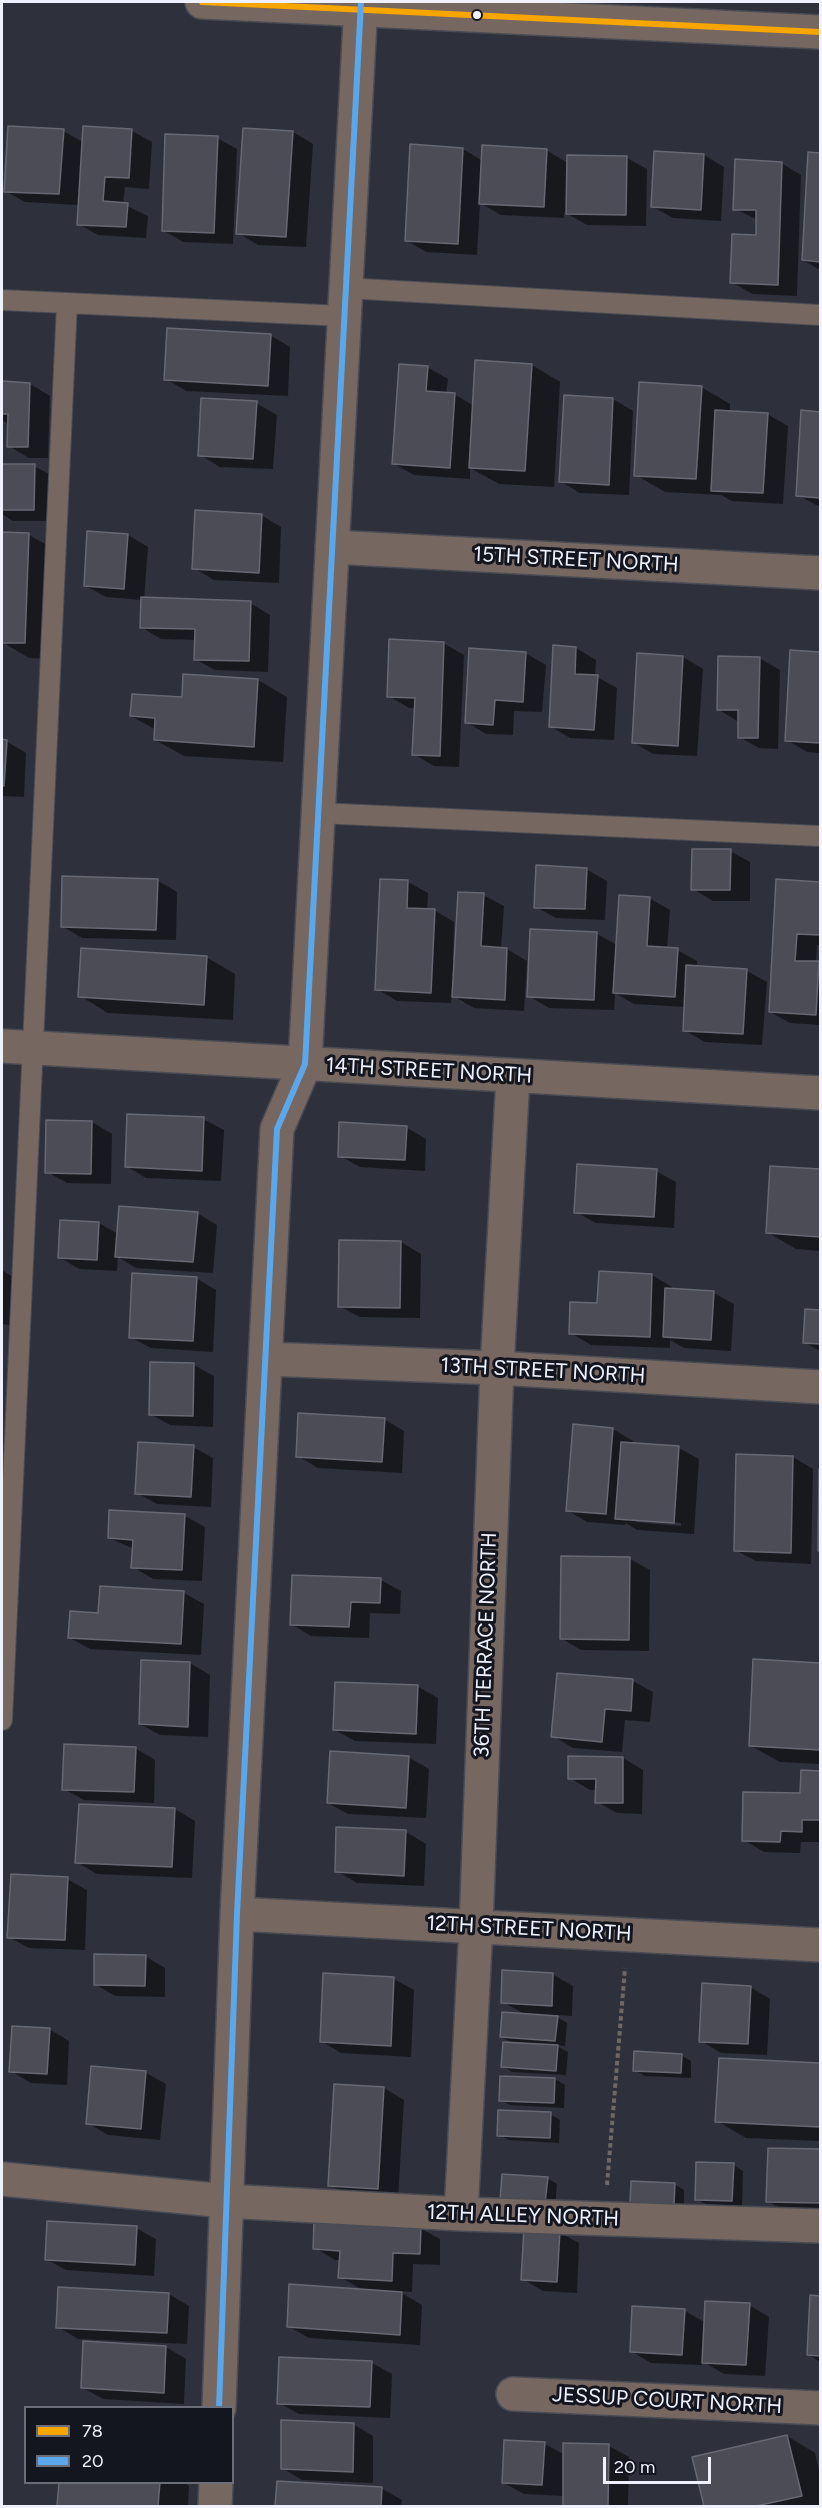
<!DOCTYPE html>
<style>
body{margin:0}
#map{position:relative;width:822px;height:2508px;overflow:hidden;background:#2e303b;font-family:Figtree,sans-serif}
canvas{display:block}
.frame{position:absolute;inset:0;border:3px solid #eff2fe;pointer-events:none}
.legend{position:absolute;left:24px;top:2406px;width:210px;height:78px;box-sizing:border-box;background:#13151f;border:2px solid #6b6d78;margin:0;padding:8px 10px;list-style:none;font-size:18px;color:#eff2fe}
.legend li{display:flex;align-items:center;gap:12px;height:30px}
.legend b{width:30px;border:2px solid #6b6d78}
.scale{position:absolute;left:603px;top:2457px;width:108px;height:27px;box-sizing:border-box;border:3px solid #eff2fe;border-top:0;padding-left:8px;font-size:18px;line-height:21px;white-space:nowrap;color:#eff2fe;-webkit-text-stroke:4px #13151f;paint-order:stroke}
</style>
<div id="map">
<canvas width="822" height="2508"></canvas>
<div class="frame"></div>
<ul class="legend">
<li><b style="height:8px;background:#f7a600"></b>78</li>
<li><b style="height:8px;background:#5aa8eb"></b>20</li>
</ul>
<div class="scale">20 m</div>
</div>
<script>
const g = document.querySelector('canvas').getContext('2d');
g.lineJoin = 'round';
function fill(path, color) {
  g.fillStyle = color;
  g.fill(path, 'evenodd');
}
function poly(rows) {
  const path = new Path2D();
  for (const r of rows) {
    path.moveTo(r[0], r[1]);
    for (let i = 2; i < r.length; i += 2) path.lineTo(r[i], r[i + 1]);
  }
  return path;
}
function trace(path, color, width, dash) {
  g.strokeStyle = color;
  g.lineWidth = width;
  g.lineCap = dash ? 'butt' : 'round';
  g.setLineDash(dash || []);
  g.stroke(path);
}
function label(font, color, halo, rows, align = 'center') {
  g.font = font + ' Figtree,sans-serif';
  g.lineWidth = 6;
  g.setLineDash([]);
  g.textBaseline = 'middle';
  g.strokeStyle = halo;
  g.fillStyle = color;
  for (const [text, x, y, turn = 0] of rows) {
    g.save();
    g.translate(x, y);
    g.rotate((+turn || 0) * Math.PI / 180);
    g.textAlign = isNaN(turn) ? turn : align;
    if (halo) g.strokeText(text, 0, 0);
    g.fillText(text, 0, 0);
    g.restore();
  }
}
const shadow = poly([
 [84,128,132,131,152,142,149,189,125,187,123,204,148,216,146,238,98,235,78,224,79,205,25,202,5,191,63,131,83,142],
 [293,132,313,144,306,247,258,245,238,233],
 [217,138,237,149,233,244,183,242,163,230],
 [463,149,483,161,546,150,568,163,627,158,647,169,646,226,587,225,564,212,564,218,501,215,480,203,477,255,426,252,406,240],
 [810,154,820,155,820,270,803,260],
 [704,155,724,167,721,221,673,218,653,207],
 [781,163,801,175,797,296,752,294,732,282,757,236,758,220,735,209],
 [270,335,290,347,288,396,186,391,166,379],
 [532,365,560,382,554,487,499,484,470,468,470,479,414,475,394,464,427,367,448,379,446,394,454,394,474,406],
 [2,383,30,384,50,396,48,458,29,458,9,446,9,424,2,420],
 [701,387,730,404,730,412,767,414,788,426,783,504,732,501,721,495,665,492,636,475],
 [613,399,633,411,629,495,580,493,560,481],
 [256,403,277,415,273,469,220,467,200,455],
 [803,412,820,413,820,507,798,495],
 [2,465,34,466,55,477,54,521,13,521,2,514],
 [261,515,281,527,279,583,214,580,194,568],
 [2,533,29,535,58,551,53,659,29,658,2,642],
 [128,535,148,547,144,599,250,603,270,615,268,672,215,670,195,659,196,640,161,639,141,627,143,600,106,597,86,586],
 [443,643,464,655,459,767,434,766,414,754,416,708,409,708,389,696],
 [576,648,596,660,595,676,617,688,614,740,570,738,550,726],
 [791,652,820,653,820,753,807,752,787,740],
 [525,653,546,665,542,712,514,711,513,735,486,734,466,722],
 [638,654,683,657,703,669,697,756,653,754,633,742],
 [759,658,780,670,778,749,759,748,739,737,739,722,719,710],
 [185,676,258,680,287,697,283,762,184,756,155,740,156,730,131,716,183,698],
 [2,741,6,741,26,753,24,797,2,796],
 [730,851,750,862,750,901,713,901,693,889],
 [586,869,607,881,605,920,556,918,536,907],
 [157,880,177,892,176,940,82,938,62,926],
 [778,881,820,884,820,945,817,945,816,963,820,964,820,1025,790,1023,770,1012],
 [408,882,428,893,427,910,434,910,454,922,453,963,456,963,483,895,504,906,501,949,507,949,527,961,524,1011,474,1008,452,995,451,1003,397,1001,377,989],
 [649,898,670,910,667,949,677,950,697,961,697,967,747,971,767,982,762,1045,705,1042,684,1030,686,1007,634,1004,615,993,614,1010,549,1008,529,996,597,934,617,945],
 [206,957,235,974,233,1020,108,1013,80,996],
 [203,1119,224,1130,221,1181,146,1178,126,1166],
 [48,1122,92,1122,112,1134,111,1184,67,1183,47,1172],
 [406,1127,426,1139,425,1171,360,1167,340,1156],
 [772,1167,820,1171,820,1251,796,1249,767,1232],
 [656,1171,676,1182,674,1228,596,1223,576,1212],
 [197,1213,217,1225,213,1273,136,1268,118,1257,117,1271,79,1269,59,1257,99,1223,118,1234],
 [401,1242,421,1254,420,1318,360,1317,339,1306],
 [2,1270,13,1277,10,1325,2,1324],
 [652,1275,672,1287,672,1290,714,1293,734,1304,731,1351,684,1348,670,1340,670,1348,591,1345,571,1333,598,1305],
 [196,1278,216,1290,213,1352,151,1348,130,1337],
 [806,1310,820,1311,820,1351,804,1342],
 [152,1364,194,1365,214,1376,213,1427,170,1425,150,1414],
 [384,1419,404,1431,402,1473,318,1468,298,1456],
 [613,1429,633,1441,632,1444,679,1448,699,1459,694,1534,637,1530,626,1523,625,1525,587,1522,567,1510],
 [636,1519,681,1523,681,1526,636,1522],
 [193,1447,213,1458,211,1507,157,1504,137,1493],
 [793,1457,813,1469,811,1564,756,1561,735,1550],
 [820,1471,820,1551,819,1550],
 [111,1512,185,1516,205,1527,202,1581,153,1579,133,1567,134,1549,109,1538],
 [630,1559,650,1570,649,1651,581,1650,561,1638],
 [381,1580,401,1591,400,1614,370,1613,369,1638,311,1636,291,1624],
 [184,1593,204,1604,201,1655,90,1649,70,1638,100,1614],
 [755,1661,820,1664,820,1764,780,1762,751,1746],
 [190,1663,210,1675,208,1737,160,1735,140,1724],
 [559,1674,633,1681,653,1692,650,1722,625,1720,622,1752,573,1748,553,1736],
 [417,1686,438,1698,436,1744,355,1741,335,1730],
 [135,1748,155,1760,154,1803,84,1800,64,1789],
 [408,1757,429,1769,426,1818,348,1814,328,1803],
 [623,1758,643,1770,642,1814,617,1813,597,1802,597,1790,590,1790,570,1778],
 [802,1772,820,1772,820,1842,801,1842,800,1853,764,1852,744,1840,802,1795],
 [80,1805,175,1809,195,1821,192,1878,97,1874,77,1862],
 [406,1832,426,1844,424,1886,357,1883,337,1871],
 [67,1879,87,1890,85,1950,29,1948,9,1937],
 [145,1956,165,1968,165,1997,115,1996,95,1984],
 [552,1974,573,1986,572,2016,554,2015,567,2023,565,2046,555,2045,568,2052,566,2075,512,2072,502,2066,514,2044,501,2037,526,2015,503,2002],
 [394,1979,414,1990,411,2057,341,2053,321,2041],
 [750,1987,770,1999,767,2055,721,2053,701,2041],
 [49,2029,69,2041,67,2085,31,2083,11,2071],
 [681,2055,691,2061,691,2078,645,2076,635,2070],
 [720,2060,820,2064,820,2141,746,2138,717,2121],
 [146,2073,166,2084,160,2140,108,2135,88,2123],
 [555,2079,565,2085,564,2108,510,2105,500,2100],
 [384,2088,404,2100,398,2199,350,2196,330,2185],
 [550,2114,560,2120,559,2143,509,2140,499,2135],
 [769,2149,820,2151,820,2213,787,2212,767,2201],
 [733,2165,743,2171,742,2206,706,2204,696,2199],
 [547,2178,557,2184,555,2208,511,2206],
 [674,2184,684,2190,684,2209,642,2208,632,2202],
 [136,2228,156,2239,154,2276,66,2270,46,2259],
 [420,2228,440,2239,440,2265,413,2264,412,2292,398,2291,422,2305,420,2345,309,2338,288,2326,363,2290,340,2277,341,2260,335,2260,315,2248],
 [559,2232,579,2243,577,2293,543,2291,523,2279],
 [169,2294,189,2306,187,2344,78,2339,58,2327],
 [811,2297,820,2297,820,2362,808,2354],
 [749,2305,769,2317,765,2376,724,2374,702,2361,702,2365,651,2363,631,2351,685,2311,706,2323],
 [166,2347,186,2359,184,2404,103,2399,83,2388],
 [372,2363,392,2374,390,2418,299,2414,279,2403],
 [353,2424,373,2436,373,2483,302,2480,282,2468],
 [787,2436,815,2453,820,2474,820,2506,705,2506,694,2458],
 [545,2444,565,2455,565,2445,609,2446,629,2457,628,2506,564,2506,564,2496,524,2494,504,2483],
 [60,2482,183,2482,189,2486,188,2506,59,2506],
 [278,2483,381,2488,402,2500,401,2506,277,2506]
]);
const building = poly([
 [8,126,64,129,59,194,4,192,8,126],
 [83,126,132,129,129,178,105,177,103,201,128,203,126,227,77,225,83,126],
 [243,128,293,131,286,237,236,234,243,128],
 [165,134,218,136,214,233,162,231,165,134],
 [410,144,463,148,458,244,405,241,410,144],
 [482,145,547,149,544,207,479,204,482,145],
 [654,151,704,154,701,210,651,207,654,151],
 [808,152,820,153,820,262,802,260,808,152],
 [567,155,627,156,626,215,566,214,567,155],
 [735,159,782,162,778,285,730,283,732,234,756,235,756,210,733,210,735,159],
 [167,328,271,334,268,386,164,380,167,328],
 [475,360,532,364,525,471,469,468,475,360],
 [399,364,428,366,426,391,455,393,450,468,392,464,399,364],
 [2,381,30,383,28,447,7,447,8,414,2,414,2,381],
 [639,382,702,386,696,479,634,476,639,382],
 [564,395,613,398,609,485,559,482,564,395],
 [201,398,257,401,253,459,198,456,201,398],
 [715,410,768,413,763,493,711,491,715,410],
 [801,410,820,412,820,498,796,496,801,410],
 [2,464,35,464,34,510,2,510,2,464],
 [195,510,262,514,259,573,192,569,195,510],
 [87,531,128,534,124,589,84,586,87,531],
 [2,532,29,533,25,643,2,643,2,532],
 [141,597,251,601,249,661,194,660,195,629,140,628,141,597],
 [389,639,444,642,440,756,412,755,415,698,387,697,389,639],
 [553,645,576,647,575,674,598,675,594,730,549,727,553,645],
 [469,648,526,652,523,702,495,700,493,725,465,723,469,648],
 [790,650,820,652,820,743,785,741,790,650],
 [637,653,683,656,678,746,632,743,637,653],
 [718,656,760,657,758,738,738,738,738,710,717,710,718,656],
 [183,674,258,679,254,747,154,740,155,718,130,716,132,694,182,697,183,674],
 [2,739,7,740,4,786,2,786,2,739],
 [692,849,731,849,730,890,691,890,692,849],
 [536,865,587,868,585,909,534,908,536,865],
 [62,876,158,879,156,930,61,927,62,876],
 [380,879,408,880,407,908,435,909,431,993,375,990,380,879],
 [776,879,820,882,820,935,797,934,795,961,819,961,816,1015,769,1012,776,879],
 [458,892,484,893,481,946,507,948,505,1000,452,997,458,892],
 [619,895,650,897,647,946,678,948,675,997,613,993,619,895],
 [530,929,597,932,594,1000,527,997,530,929],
 [81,948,207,956,204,1005,78,997,81,948],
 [686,965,747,969,743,1034,683,1031,686,965],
 [127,1114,204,1117,202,1171,125,1167,127,1114],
 [46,1120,92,1121,91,1174,45,1173,46,1120],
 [339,1122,407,1126,405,1160,338,1157,339,1122],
 [577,1164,657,1169,654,1217,574,1213,577,1164],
 [770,1166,820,1169,820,1237,766,1233,770,1166],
 [119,1206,198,1212,193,1262,115,1257,119,1206],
 [60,1220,99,1222,97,1260,58,1258,60,1220],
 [339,1240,401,1241,400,1308,338,1307,339,1240],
 [599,1271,652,1274,650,1337,569,1334,570,1302,597,1303,599,1271],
 [132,1273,197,1277,193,1341,129,1338,132,1273],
 [665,1288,714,1291,711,1340,663,1337,665,1288],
 [805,1309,820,1310,820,1344,803,1343,805,1309],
 [150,1362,194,1363,193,1416,149,1415,150,1362],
 [298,1413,385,1418,382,1462,296,1457,298,1413],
 [573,1424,613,1428,606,1514,566,1511,573,1424],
 [138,1442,194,1445,191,1497,135,1494,138,1442],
 [621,1442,679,1446,674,1523,615,1519,621,1442],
 [736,1454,793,1456,791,1553,734,1551,736,1454],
 [819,1469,820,1469,820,1551,818,1551,819,1469],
 [109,1510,185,1514,182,1570,131,1568,133,1540,108,1538,109,1510],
 [561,1556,630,1557,629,1640,560,1639,561,1556],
 [292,1575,381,1578,380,1603,351,1602,349,1627,290,1625,292,1575],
 [100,1586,184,1591,181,1644,68,1638,70,1611,98,1613,100,1586],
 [753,1659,820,1663,820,1750,749,1746,753,1659],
 [141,1660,190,1662,188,1727,139,1724,141,1660],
 [557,1673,633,1679,631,1711,605,1709,602,1742,551,1737,557,1673],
 [335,1682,418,1685,416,1734,333,1730,335,1682],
 [64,1744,136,1747,134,1792,62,1790,64,1744],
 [330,1751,409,1756,406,1808,327,1803,330,1751],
 [568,1756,623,1757,623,1803,595,1803,596,1779,568,1779,568,1756],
 [801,1770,820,1771,820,1820,802,1820,802,1832,781,1831,780,1842,742,1841,743,1792,800,1793,801,1770],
 [79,1804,175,1808,172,1867,75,1863,79,1804],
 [336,1827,406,1830,404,1876,335,1872,336,1827],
 [11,1874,68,1877,65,1940,7,1938,11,1874],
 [94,1954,146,1955,145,1986,94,1985,94,1954],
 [502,1970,553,1973,552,2006,501,2003,502,1970],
 [323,1973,394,1977,391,2046,320,2042,323,1973],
 [702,1983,751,1986,748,2044,699,2042,702,1983],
 [502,2012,558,2016,555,2041,500,2037,502,2012],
 [12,2026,50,2028,47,2074,9,2072,12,2026],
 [503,2042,558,2045,556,2071,501,2067,503,2042],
 [634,2051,682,2054,681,2073,633,2071,634,2051],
 [719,2058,820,2063,820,2127,715,2122,719,2058],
 [91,2066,146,2071,141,2129,86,2124,91,2066],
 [500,2076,555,2078,554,2103,499,2101,500,2076],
 [334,2084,384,2087,378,2189,328,2186,334,2084],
 [498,2110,551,2112,550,2138,497,2136,498,2110],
 [768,2148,820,2149,820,2203,766,2202,768,2148],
 [696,2162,734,2163,732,2201,695,2200,696,2162],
 [502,2174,548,2177,545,2203,500,2201,502,2174],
 [631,2181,675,2183,674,2204,630,2203,631,2181],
 [47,2221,137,2226,135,2265,45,2260,47,2221],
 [314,2222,421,2226,420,2254,393,2253,392,2281,338,2278,340,2251,313,2249,314,2222],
 [524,2228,560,2230,557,2282,521,2280,524,2228],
 [289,2284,402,2292,400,2335,287,2327,289,2284],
 [58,2287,169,2293,167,2333,56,2328,58,2287],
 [810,2295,820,2296,820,2356,807,2355,810,2295],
 [705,2301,750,2303,746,2365,702,2363,705,2301],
 [632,2306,685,2309,682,2355,630,2352,632,2306],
 [83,2341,166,2346,164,2393,81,2388,83,2341],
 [279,2357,372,2361,370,2407,277,2404,279,2357],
 [281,2420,354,2423,353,2472,281,2469,281,2420],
 [787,2435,802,2496,756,2506,704,2506,692,2457,787,2435],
 [504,2440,545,2442,542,2485,502,2483,504,2440],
 [563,2443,609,2444,608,2506,563,2506,563,2443],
 [277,2481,382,2487,381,2506,275,2506,277,2481],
 [59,2482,160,2482,158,2506,57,2506,59,2482]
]);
const path = poly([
 [607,2185,625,1968]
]);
const service = poly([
 [345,288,820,315],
 [2,300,344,316],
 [318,813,820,836],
 [2,1720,67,303]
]);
const minor = poly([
 [332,547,820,573],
 [2,1046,820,1093],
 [266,1359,497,1368,820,1387],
 [237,1914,820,1945],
 [2,2179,225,2201,461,2214,820,2226],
 [461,2214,476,1927,497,1368,513,1076],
 [513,2394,820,2408],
 [219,2408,237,1914,277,1129,305,1064,361,2],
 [215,2506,216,2482]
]);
const tertiary = poly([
 [202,2,820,32]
]);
const bus1 = poly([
 [202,2,820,32]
]);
const bus2 = poly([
 [219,2408,237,1914,277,1129,305,1064,361,2]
]);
const markers = [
 [477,15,5,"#eff2fe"]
];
const streetNames = [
 ["15TH STREET NORTH",576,560,3],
 ["14TH STREET NORTH",429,1071,3],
 ["13TH STREET NORTH",543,1371,3],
 ["36TH TERRACE NORTH",486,1645,-88],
 ["12TH STREET NORTH",529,1929,3],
 ["12TH ALLEY NORTH",523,2216,2],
 ["JESSUP COURT NORTH",667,2401,3]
];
fill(shadow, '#0007');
fill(building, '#4b4c56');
trace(building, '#666873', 1.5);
trace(service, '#4a4c55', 22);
trace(minor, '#4a4c55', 36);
trace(tertiary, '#4a4c55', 36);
trace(path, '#706866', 4, [4.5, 3]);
trace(service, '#766760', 20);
trace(minor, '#766760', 33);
trace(tertiary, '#766760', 33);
trace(bus1, '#f7a600', 6);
trace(bus2, '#5aa8eb', 6);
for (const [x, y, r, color] of markers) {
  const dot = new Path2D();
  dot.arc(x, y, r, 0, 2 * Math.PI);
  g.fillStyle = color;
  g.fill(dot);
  trace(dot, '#13151f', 2);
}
label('21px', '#eff2fe', '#13151f', streetNames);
</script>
